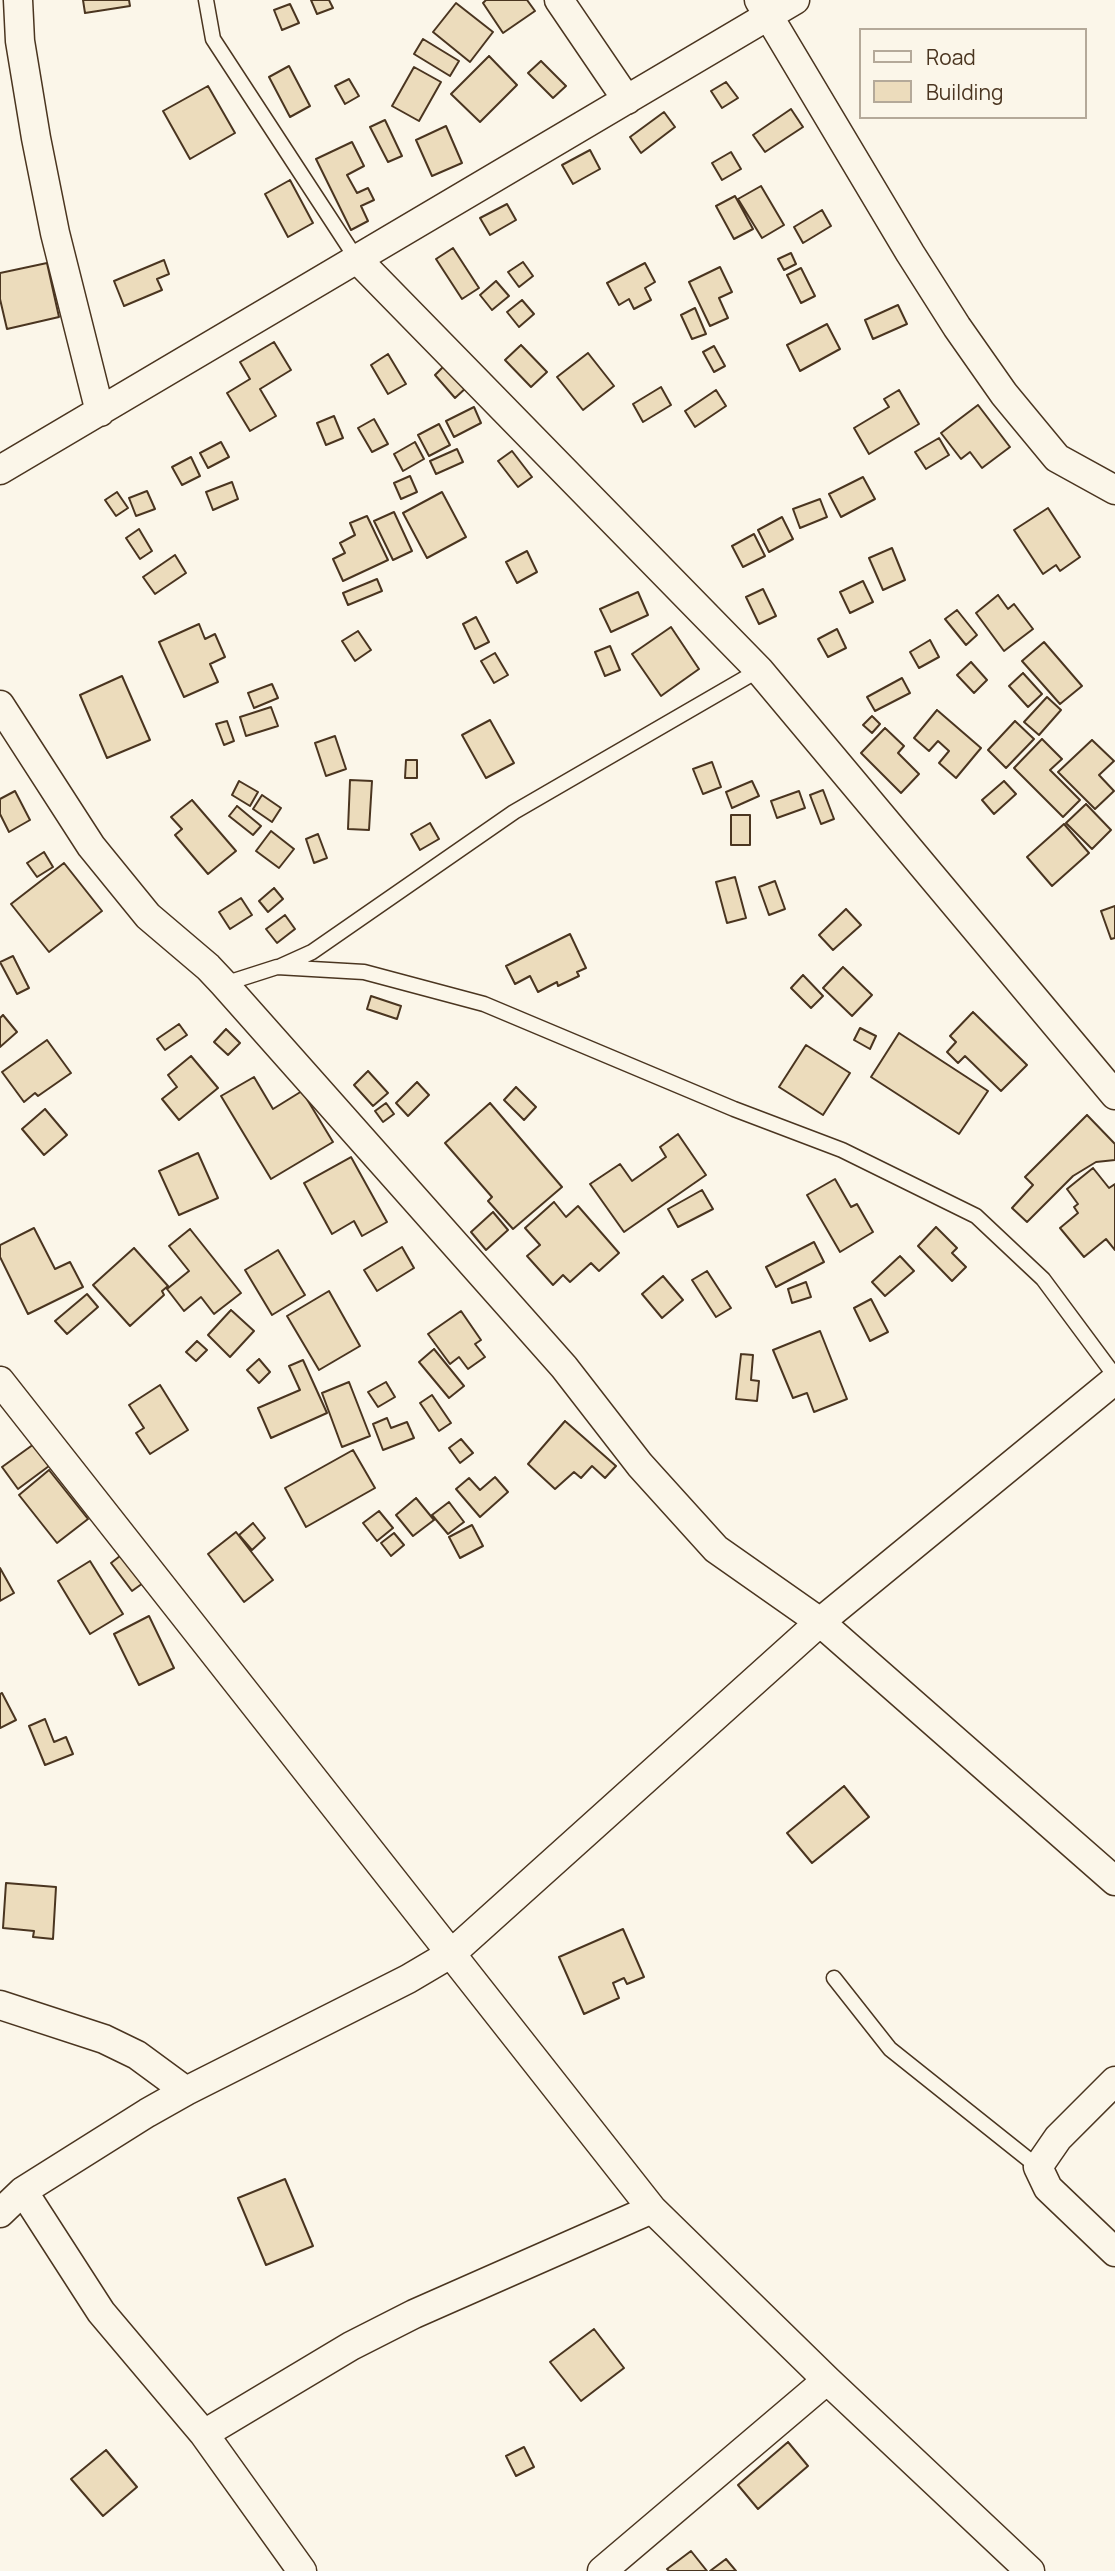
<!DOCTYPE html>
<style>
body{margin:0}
#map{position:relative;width:1115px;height:2571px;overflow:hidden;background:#fbf6e9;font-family:Manrope,sans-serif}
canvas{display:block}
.legend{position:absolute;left:859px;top:28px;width:228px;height:91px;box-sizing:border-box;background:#fbf6e9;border:2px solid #b4a999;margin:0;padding:9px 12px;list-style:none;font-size:21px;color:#4a3520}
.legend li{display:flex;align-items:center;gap:14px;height:35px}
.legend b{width:35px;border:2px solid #b4a999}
</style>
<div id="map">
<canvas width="1115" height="2571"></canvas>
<ul class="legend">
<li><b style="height:9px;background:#fbf6e9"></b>Road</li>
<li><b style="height:19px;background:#ecdcbc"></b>Building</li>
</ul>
</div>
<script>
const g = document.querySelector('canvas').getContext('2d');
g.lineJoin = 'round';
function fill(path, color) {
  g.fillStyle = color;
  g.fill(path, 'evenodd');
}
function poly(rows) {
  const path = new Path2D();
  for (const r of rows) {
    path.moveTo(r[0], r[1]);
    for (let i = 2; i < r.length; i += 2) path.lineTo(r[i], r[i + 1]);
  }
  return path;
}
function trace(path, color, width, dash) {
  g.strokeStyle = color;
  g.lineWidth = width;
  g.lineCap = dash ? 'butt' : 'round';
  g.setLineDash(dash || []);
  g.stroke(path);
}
const building = poly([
 [83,0,129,0,130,6,85,13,83,0],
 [311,0,329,0,333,8,317,14,311,0],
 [486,0,527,0,535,11,503,33,483,3,486,0],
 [456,3,493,32,470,62,433,32,456,3],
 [290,4,299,23,282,30,274,10,290,4],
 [423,39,459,61,450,76,414,54,423,39],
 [489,56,517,85,480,122,451,94,489,56],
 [541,61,566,86,553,98,528,73,541,61],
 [289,66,310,106,290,117,269,77,289,66],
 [414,67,441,82,419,121,392,106,414,67],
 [349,79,359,96,345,104,335,86,349,79],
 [726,82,738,98,722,108,711,91,726,82],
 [208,86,235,133,190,159,163,111,208,86],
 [791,109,803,127,765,152,753,135,791,109],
 [664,112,675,127,641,153,630,137,664,112],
 [385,120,402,156,388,162,370,127,385,120],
 [446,126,462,163,432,176,416,140,446,126],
 [352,142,364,166,347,175,357,193,368,188,374,200,361,206,368,221,351,230,316,159,352,142],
 [590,150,600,169,573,184,562,165,590,150],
 [731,152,741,169,722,180,712,163,731,152],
 [290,180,313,223,288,237,265,194,290,180],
 [761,186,784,225,762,238,738,199,761,186],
 [735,196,753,229,734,239,716,206,735,196],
 [507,204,516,220,490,235,480,218,507,204],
 [822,210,831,226,803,243,794,227,822,210],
 [453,248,479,288,462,299,436,259,453,248],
 [791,253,796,264,784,270,778,259,791,253],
 [164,260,169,274,157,279,162,290,124,306,114,281,164,260],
 [523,262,533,276,519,287,508,272,523,262],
 [47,263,59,317,7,329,0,299,0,273,47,263],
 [645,263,655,282,645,288,651,300,634,309,629,299,619,305,607,283,645,263],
 [720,267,732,292,719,298,728,318,710,326,689,282,720,267],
 [801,268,815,296,801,303,787,275,801,268],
 [496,281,509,296,492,310,480,295,496,281],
 [522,300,534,314,519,327,507,312,522,300],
 [898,305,907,324,873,339,865,320,898,305],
 [695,308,706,334,692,339,681,315,695,308],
 [827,324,840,349,800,371,787,345,827,324],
 [274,342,291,370,260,389,276,416,250,431,227,393,250,379,240,362,274,342],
 [521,345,547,372,531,387,505,360,521,345],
 [714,346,725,366,714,372,703,352,714,346],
 [588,353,614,386,583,410,557,377,588,353],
 [388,354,406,384,388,394,371,365,388,354],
 [447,363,468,386,455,398,435,375,447,363],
 [661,387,671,405,643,422,633,404,661,387],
 [716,390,726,406,695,427,685,411,716,390],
 [899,390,919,424,869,454,854,428,889,407,884,399,899,390],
 [978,405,1010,447,982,468,970,452,961,459,941,433,978,405],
 [474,407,481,423,454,437,446,421,474,407],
 [334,416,343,438,326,445,317,423,334,416],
 [374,419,388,444,372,452,358,428,374,419],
 [439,424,450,445,429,456,418,435,439,424],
 [939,438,949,455,926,469,915,452,939,438],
 [221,442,229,457,208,468,200,453,221,442],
 [415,442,424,459,403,471,394,454,415,442],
 [457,449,463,462,436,474,430,461,457,449],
 [512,451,532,477,518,487,498,461,512,451],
 [191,457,200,476,182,485,172,467,191,457],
 [410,476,417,492,401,499,394,483,410,476],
 [863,477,875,499,841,517,829,494,863,477],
 [232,482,238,499,213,510,206,492,232,482],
 [147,491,155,509,136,516,129,498,147,491],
 [117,492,128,508,116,516,105,500,117,492],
 [442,492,466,537,427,558,403,513,442,492],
 [820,499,827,517,800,528,793,509,820,499],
 [1048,508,1080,557,1060,571,1056,565,1043,574,1014,530,1048,508],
 [394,512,412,551,393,560,374,521,394,512],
 [367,516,388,560,343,581,333,559,345,553,340,543,355,535,350,523,367,516],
 [782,517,793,539,769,552,758,530,782,517],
 [139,529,152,551,140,559,126,538,139,529],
 [754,534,765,556,743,567,732,546,754,534],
 [892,548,905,580,883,590,869,558,892,548],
 [527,551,537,572,517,583,506,562,527,551],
 [175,555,186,573,155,594,143,577,175,555],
 [377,579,382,591,348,605,343,593,377,579],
 [863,581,873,602,850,613,840,592,863,581],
 [763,589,776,616,759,624,746,597,763,589],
 [638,592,648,615,611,632,600,609,638,592],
 [998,595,1008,609,1014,604,1033,629,1004,651,976,613,998,595],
 [957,610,977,635,966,645,945,619,957,610],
 [476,617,489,642,475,649,463,624,476,617],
 [199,624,205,639,215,634,225,657,210,664,218,682,184,697,159,642,199,624],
 [671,627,699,669,661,696,632,654,671,627],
 [837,629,846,648,828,657,818,639,837,629],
 [358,631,371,650,355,661,342,641,358,631],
 [930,640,939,657,919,668,910,652,930,640],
 [1044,642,1082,686,1060,704,1022,661,1044,642],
 [610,646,620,670,605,676,595,652,610,646],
 [495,653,508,675,494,683,481,661,495,653],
 [971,662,987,680,974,693,957,675,971,662],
 [1023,673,1042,694,1028,707,1009,686,1023,673],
 [122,676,150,740,107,758,80,695,122,676],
 [902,678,910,693,875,711,867,697,902,678],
 [272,684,278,698,254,708,248,693,272,684],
 [1047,697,1061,710,1039,735,1024,722,1047,697],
 [271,707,278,726,246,736,240,717,271,707],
 [937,710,981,748,956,778,939,763,949,751,938,741,929,751,914,738,937,710],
 [872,716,880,724,872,733,863,725,872,716],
 [490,720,514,763,486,778,462,735,490,720],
 [227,721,234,741,224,745,216,724,227,721],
 [1015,721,1034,739,1006,768,988,750,1015,721],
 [885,728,904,746,898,753,919,774,901,793,861,753,885,728],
 [335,736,346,769,326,776,315,743,335,736],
 [1042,739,1062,759,1050,770,1080,800,1063,817,1014,768,1042,739],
 [1092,740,1114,761,1099,775,1114,791,1095,809,1058,772,1092,740],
 [406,760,417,760,417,778,405,778,406,760],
 [712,762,721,787,703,794,693,769,712,762],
 [350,780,372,781,369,830,348,829,350,780],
 [239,781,258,792,250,806,232,795,239,781],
 [752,781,759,796,732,808,726,792,752,781],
 [1004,781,1016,794,994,814,982,800,1004,781],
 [823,790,834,819,821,824,810,795,823,790],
 [15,791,30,820,9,832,0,814,0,799,15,791],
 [799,791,805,808,777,818,771,801,799,791],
 [262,795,281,808,272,822,253,809,262,795],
 [192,800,236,851,208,874,175,835,182,829,171,817,192,800],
 [1086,804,1111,830,1092,849,1066,823,1086,804],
 [237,806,261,826,253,835,229,816,237,806],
 [731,815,750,815,750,845,731,845,731,815],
 [430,823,439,839,420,850,411,834,430,823],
 [1064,824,1089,853,1052,886,1027,857,1064,824],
 [271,831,294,849,279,868,256,851,271,831],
 [318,834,327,858,314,863,306,839,318,834],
 [44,852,53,867,37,877,27,863,44,852],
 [64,863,102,911,49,952,11,904,64,863],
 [735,877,746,918,727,923,716,882,735,877],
 [775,881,785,909,769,915,759,887,775,881],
 [274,888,283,899,268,912,259,901,274,888],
 [241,898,252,915,230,929,219,912,241,898],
 [1115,906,1115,938,1111,939,1101,911,1115,906],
 [846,909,861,925,833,950,819,935,846,909],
 [285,915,295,929,277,943,266,929,285,915],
 [570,934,586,968,577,972,579,976,558,986,557,982,538,992,530,976,515,984,506,966,570,934],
 [13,956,29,988,17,994,0,962,13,956],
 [843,967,872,995,852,1016,823,988,843,967],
 [803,975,823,996,811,1008,791,988,803,975],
 [371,996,401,1006,397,1019,367,1009,371,996],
 [973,1012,1027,1065,1001,1091,965,1056,958,1063,947,1052,956,1042,950,1036,973,1012],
 [3,1015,17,1032,0,1047,0,1018,3,1015],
 [179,1024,187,1035,165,1050,157,1039,179,1024],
 [860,1028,876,1036,870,1049,854,1040,860,1028],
 [226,1029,240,1043,228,1055,214,1042,226,1029],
 [899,1033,988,1091,959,1134,871,1077,899,1033],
 [47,1040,71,1073,38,1096,35,1093,24,1102,2,1072,47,1040],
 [806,1045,850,1073,823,1115,779,1087,806,1045],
 [191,1056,218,1088,179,1120,162,1099,177,1087,168,1075,191,1056],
 [368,1071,388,1093,373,1106,354,1085,368,1071],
 [254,1077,273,1109,302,1091,333,1142,271,1179,221,1096,254,1077],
 [417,1082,429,1095,408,1116,396,1103,417,1082],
 [516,1087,536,1107,524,1120,504,1100,516,1087],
 [386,1103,394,1114,383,1122,375,1111,386,1103],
 [490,1103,562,1187,513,1229,488,1201,492,1197,445,1143,490,1103],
 [45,1109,67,1135,44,1155,22,1129,45,1109],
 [1087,1115,1115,1144,1115,1160,1096,1162,1073,1176,1027,1222,1012,1208,1033,1185,1025,1177,1087,1115],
 [678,1134,706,1175,624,1232,590,1184,620,1164,632,1181,666,1157,660,1147,678,1134],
 [198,1153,218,1198,179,1215,159,1171,198,1153],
 [351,1157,387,1222,362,1236,354,1221,332,1234,304,1183,351,1157],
 [1093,1168,1109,1188,1115,1184,1115,1250,1106,1239,1084,1257,1060,1228,1078,1213,1074,1207,1078,1204,1067,1189,1093,1168],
 [835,1179,851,1207,857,1204,873,1232,840,1252,807,1195,835,1179],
 [702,1190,713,1209,678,1227,668,1209,702,1190],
 [554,1202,566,1217,578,1206,619,1253,599,1271,591,1263,570,1282,563,1275,553,1285,527,1256,540,1245,525,1228,554,1202],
 [493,1212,508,1230,486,1250,471,1232,493,1212],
 [936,1227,957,1248,952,1253,966,1267,952,1281,918,1246,936,1227],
 [34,1228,55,1269,70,1262,83,1287,28,1314,0,1257,0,1245,34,1228],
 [190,1229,241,1293,214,1314,201,1297,184,1311,167,1289,189,1271,169,1246,190,1229],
 [814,1242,824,1262,776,1287,766,1267,814,1242],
 [402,1247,414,1268,377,1291,364,1270,402,1247],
 [134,1248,168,1286,162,1291,164,1295,130,1326,93,1285,134,1248],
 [278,1250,305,1295,272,1315,245,1270,278,1250],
 [900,1256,914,1271,885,1296,872,1282,900,1256],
 [707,1271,731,1308,716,1317,692,1280,707,1271],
 [663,1276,683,1300,662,1318,642,1294,663,1276],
 [806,1282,811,1297,792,1303,788,1289,806,1282],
 [329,1291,360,1346,319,1370,287,1316,329,1291],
 [87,1294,98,1307,67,1334,55,1321,87,1294],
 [871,1299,888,1332,870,1341,854,1308,871,1299],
 [231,1310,254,1331,230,1357,208,1335,231,1310],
 [461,1311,481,1340,475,1344,485,1357,468,1369,459,1357,450,1364,428,1334,461,1311],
 [820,1331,847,1399,814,1412,807,1393,793,1398,773,1350,820,1331],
 [197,1341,207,1350,196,1361,186,1352,197,1341],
 [434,1349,464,1386,449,1398,419,1362,434,1349],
 [741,1354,753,1355,751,1380,759,1381,757,1401,736,1399,741,1354],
 [259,1359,270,1372,259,1383,247,1370,259,1359],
 [303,1360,327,1413,271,1438,258,1408,300,1390,289,1366,303,1360],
 [349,1382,370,1436,342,1447,322,1393,349,1382],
 [386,1382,395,1397,378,1407,368,1392,386,1382],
 [160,1385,188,1430,150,1454,136,1433,144,1428,129,1405,160,1385],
 [432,1395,451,1423,439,1431,420,1403,432,1395],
 [387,1418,391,1428,407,1422,414,1438,383,1450,373,1424,387,1418],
 [565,1421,616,1466,605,1478,592,1466,581,1478,574,1472,555,1489,528,1464,565,1421],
 [461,1439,473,1453,460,1463,449,1448,461,1439],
 [34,1444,49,1466,18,1489,2,1467,34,1444],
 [353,1450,375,1488,306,1527,285,1488,353,1450],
 [49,1470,88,1519,57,1543,19,1495,49,1470],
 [495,1477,508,1492,480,1517,456,1489,469,1478,480,1490,495,1477],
 [416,1498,434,1520,413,1536,396,1515,416,1498],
 [449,1502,464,1522,448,1534,432,1515,449,1502],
 [379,1511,393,1528,377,1541,363,1523,379,1511],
 [253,1523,265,1538,252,1550,239,1535,253,1523],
 [472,1525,483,1546,460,1558,449,1537,472,1525],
 [236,1532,273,1580,244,1602,208,1554,236,1532],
 [394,1533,404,1545,391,1556,381,1543,394,1533],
 [129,1549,150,1578,132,1591,111,1563,129,1549],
 [90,1561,123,1614,90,1634,58,1581,90,1561],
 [0,1568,14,1593,0,1601,0,1568],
 [149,1616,174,1668,139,1685,114,1634,149,1616],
 [2,1693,16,1720,0,1728,0,1694,2,1693],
 [45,1719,54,1742,66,1737,73,1754,45,1765,29,1726,45,1719],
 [844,1786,869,1817,812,1863,787,1833,844,1786],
 [6,1883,56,1887,53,1939,33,1937,34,1931,3,1928,6,1883],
 [623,1929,644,1977,627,1984,624,1978,613,1983,619,1998,584,2014,559,1957,623,1929],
 [285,2179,313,2246,266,2265,238,2198,285,2179],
 [594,2329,624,2368,581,2401,550,2362,594,2329],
 [788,2442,808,2466,758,2509,738,2485,788,2442],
 [524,2447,534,2467,516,2476,506,2456,524,2447],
 [106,2450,137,2487,103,2516,71,2479,106,2450],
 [691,2551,707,2571,669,2571,667,2569,691,2551],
 [726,2559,736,2571,710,2571,726,2559]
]);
const lane = poly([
 [206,0,213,39,356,258],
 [281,966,312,952,514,812,759,670],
 [224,984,277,967,364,972,484,1004,734,1109,842,1150,976,1216,1043,1279,1115,1376],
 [834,1978,890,2049,1038,2167]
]);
const street = poly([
 [18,0,20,41,36,138,55,233,100,412],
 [559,0,627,100],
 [759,0,910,253,957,327,1004,394,1057,458,1115,490],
 [356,258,759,670,1115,1095],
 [0,470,795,0],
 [0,705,91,846,148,916,208,967,224,984,564,1367,640,1465,716,1549,820,1622,1115,1881],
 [0,1381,652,2209,827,2380,1030,2571],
 [0,2005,104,2039,137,2055,186,2091],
 [1115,2081,1058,2138,1038,2167,1048,2188,1115,2252],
 [23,2191,101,2312,204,2434,302,2571],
 [0,2213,23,2191,147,2113,186,2091,408,1979,452,1953,820,1622,1115,1380],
 [204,2434,351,2346,414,2314,652,2209],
 [602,2571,827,2380]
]);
fill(building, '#ecdcbc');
trace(building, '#4a3520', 2);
trace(lane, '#4a3520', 17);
trace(street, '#4a3520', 31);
trace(lane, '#fbf6e9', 14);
trace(street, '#fbf6e9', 28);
</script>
